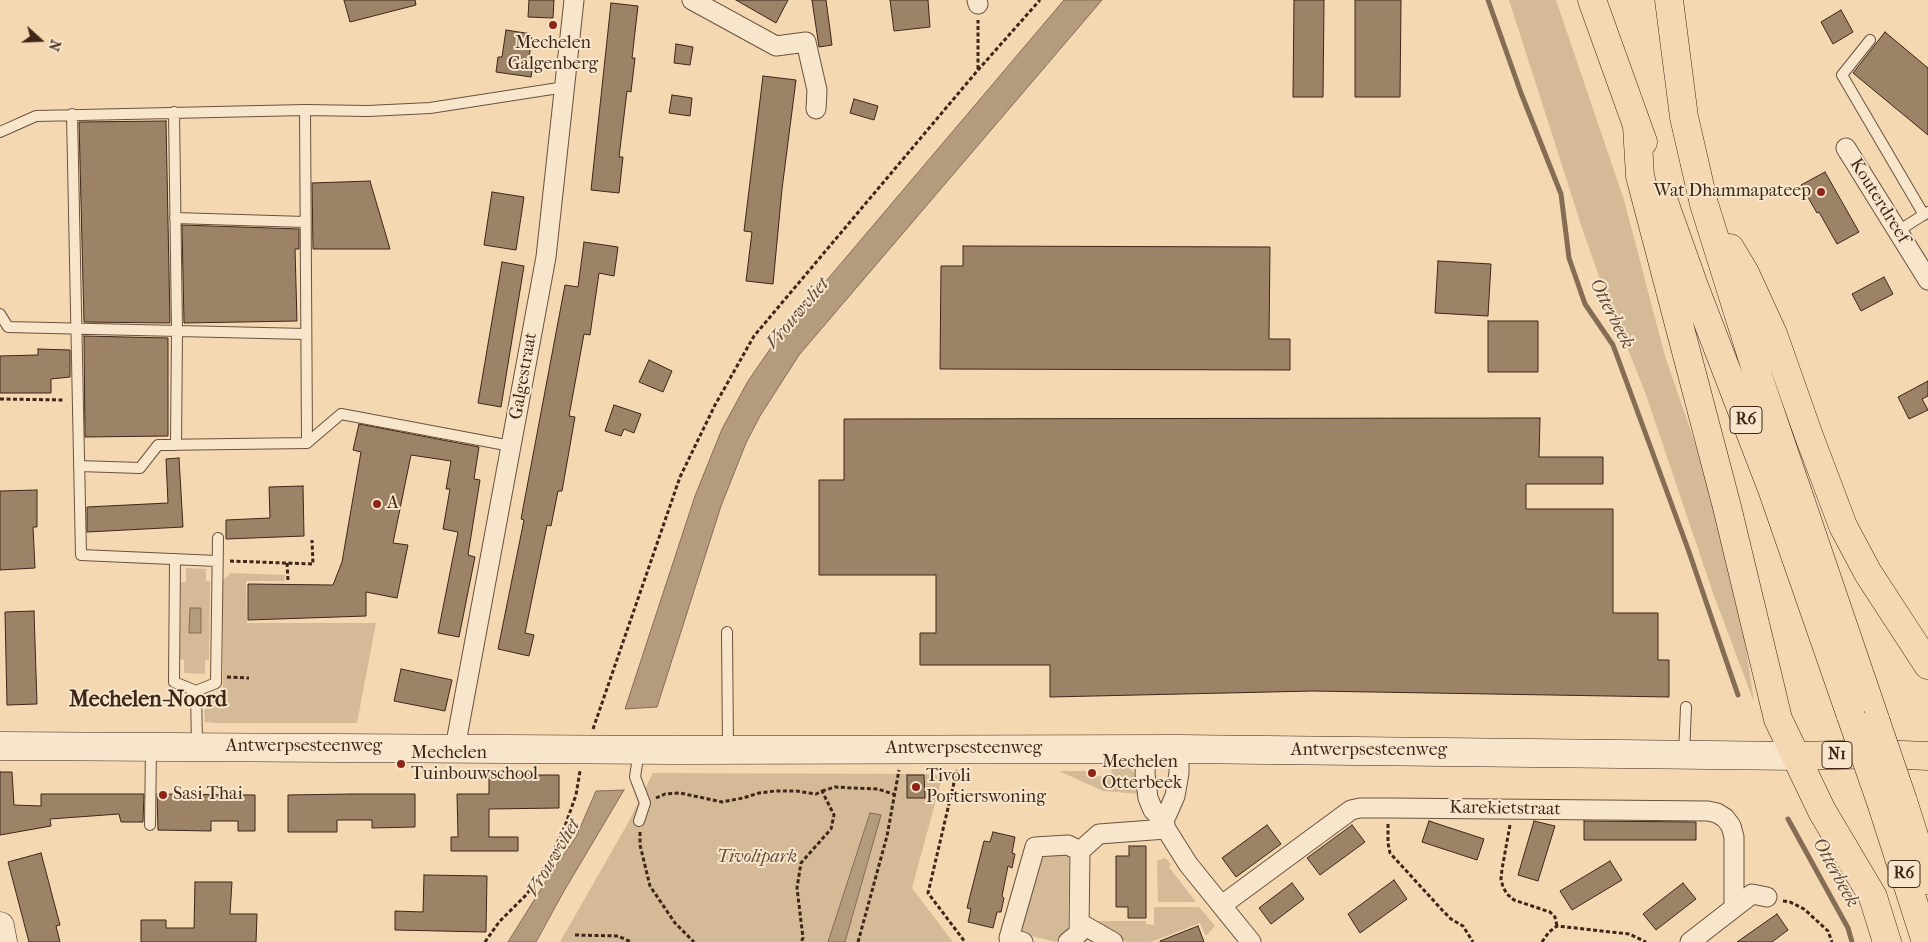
<!DOCTYPE html>
<style>
body{margin:0}
#map{position:relative;width:1928px;height:942px;overflow:hidden;background:#f3d8b1;font-family:"IM FELL French Canon",serif}
canvas{display:block}
.north{position:absolute;left:15px;top:15px;width:50px;height:50px;-webkit-text-stroke:4px #f7e6cc;paint-order:stroke;rotate:110deg;font-size:14px;font-weight:700;line-height:20px;text-align:center;color:#3e2618}
.north::after{content:'';display:block;margin:auto;width:18px;height:22px;background:#3e2618;clip-path:polygon(50% 0,100% 100%,50% 72%,0 100%)}
</style>
<div id="map">
<canvas width="1928" height="942"></canvas>
<div class="north">N</div>
</div>
<script>
const g = document.querySelector('canvas').getContext('2d');
g.lineJoin = 'round';
function fill(path, color) {
  g.fillStyle = color;
  g.fill(path, 'evenodd');
}
function poly(rows) {
  const path = new Path2D();
  for (const r of rows) {
    path.moveTo(r[0], r[1]);
    for (let i = 2; i < r.length; i += 2) path.lineTo(r[i], r[i + 1]);
  }
  return path;
}
function trace(path, color, width, dash) {
  g.strokeStyle = color;
  g.lineWidth = width;
  g.lineCap = dash ? 'butt' : 'round';
  g.setLineDash(dash || []);
  g.stroke(path);
}
function label(font, color, halo, rows, align = 'center') {
  g.font = font + ' "IM FELL French Canon",serif';
  g.lineWidth = 4;
  g.setLineDash([]);
  g.textBaseline = 'middle';
  g.strokeStyle = halo;
  g.fillStyle = color;
  for (const [text, x, y, turn = 0] of rows) {
    g.save();
    g.translate(x, y);
    g.rotate((+turn || 0) * Math.PI / 180);
    g.textAlign = isNaN(turn) ? turn : align;
    if (halo) g.strokeText(text, 0, 0);
    g.fillText(text, 0, 0);
    g.restore();
  }
}
const green = poly([
 [1509,0,1556,0,1624,200,1665,356,1715,501,1743,629,1754,702,1713,593,1645,392,1604,290,1584,234],
 [186,568,206,569,206,581,210,581,209,660,205,660,205,674,184,673,184,660,180,659,181,582,186,582],
 [231,573,285,575,284,581,246,581,247,623,376,623,357,723,215,723,205,722,204,711,223,687,223,580],
 [1112,764,1125,765,1133,771,1138,781,1140,794,1103,791,1059,771,1090,771,1091,776,1111,777],
 [653,773,943,774,912,888,953,942,560,942,628,823],
 [1066,854,1069,858,1068,932,1055,942,1020,933,1040,857,1042,855],
 [1165,858,1171,864,1169,867,1196,902,1158,902,1157,861],
 [1154,907,1199,907,1215,926,1206,936,1200,923,1151,942,1127,942,1091,921,1146,921,1146,924,1154,925]
]);
const water = poly([
 [1064,0,1102,0,799,355,760,416,746,443,721,506,657,707,625,709,695,496,722,429,748,381,777,339,1064,0],
 [190,608,201,608,201,633,189,633,190,608],
 [624,790,564,891,536,942,508,942,551,873,576,837,596,791,624,790],
 [870,813,881,815,845,942,828,942,870,813]
]);
const stream = poly([
 [1488,0,1521,93,1561,194,1569,258,1585,304,1613,345,1688,549,1738,695],
 [1788,819,1848,928,1852,942]
]);
const building = poly([
 [344,0,415,0,416,5,350,22,344,0],
 [529,0,554,0,553,18,528,17,529,0],
 [736,0,788,0,776,23,736,0],
 [812,0,826,0,832,45,819,47,812,0],
 [890,0,928,0,930,27,894,31,890,0],
 [1294,0,1324,0,1323,97,1293,97,1294,0],
 [1355,0,1401,0,1400,97,1355,97,1355,0],
 [611,3,638,6,632,58,635,58,631,92,627,91,619,157,623,157,619,193,591,190,611,3],
 [1841,10,1853,32,1833,44,1821,22,1841,10],
 [506,30,532,34,529,59,534,60,531,77,496,72,498,57,502,57,506,30],
 [1885,32,1928,68,1928,135,1853,73,1885,32],
 [676,44,693,47,690,65,674,63,676,44],
 [763,76,796,80,782,189,773,284,746,281,752,232,744,231,763,76],
 [672,95,692,98,690,116,669,113,672,95],
 [854,99,878,106,874,120,850,113,854,99],
 [166,121,170,323,84,322,79,122,166,121],
 [1825,172,1859,232,1837,244,1819,212,1817,213,1801,185,1825,172],
 [370,181,390,249,313,249,312,183,370,181],
 [492,192,524,197,516,250,484,245,492,192],
 [182,225,299,229,299,249,295,249,297,321,184,323,182,225],
 [584,242,618,247,614,276,599,273,590,335,584,334,569,416,575,417,562,491,558,491,551,526,547,525,525,633,534,635,529,656,498,649,524,520,521,519,565,285,578,287,584,242],
 [963,246,1270,247,1269,339,1290,339,1290,370,940,369,941,266,963,266,963,246],
 [1438,261,1491,264,1488,316,1435,313,1438,261],
 [502,262,524,266,501,407,478,403,502,262],
 [1884,277,1893,294,1861,311,1852,294,1884,277],
 [1488,321,1538,321,1538,372,1488,372,1488,321],
 [84,336,168,338,168,436,85,437,84,336],
 [38,349,70,350,70,377,51,379,51,393,0,393,0,356,38,355,38,349],
 [649,360,672,371,663,392,639,382,649,360],
 [1928,381,1928,396,1922,399,1928,410,1909,419,1898,397,1928,381],
 [614,405,641,414,634,433,624,429,621,436,605,431,614,405],
 [1540,418,1539,457,1603,457,1603,484,1526,484,1526,509,1613,509,1613,613,1658,613,1658,660,1669,660,1669,697,1313,691,1050,697,1050,665,920,665,920,633,936,633,936,575,819,575,819,480,844,480,844,419,1540,418],
 [359,424,479,447,474,479,480,480,468,555,475,557,459,637,438,633,458,532,443,529,450,489,446,489,451,461,411,455,393,543,408,545,397,598,366,592,366,616,248,620,248,584,333,585,342,562,361,452,353,450,359,424],
 [179,458,183,527,87,532,87,507,168,503,166,459,179,458],
 [303,486,304,536,226,539,226,520,270,518,269,487,303,486],
 [37,490,37,527,33,527,35,568,0,570,0,491,37,490],
 [34,611,37,704,7,705,5,612,34,611],
 [401,669,452,680,445,711,394,701,401,669],
 [0,772,12,772,14,805,41,806,41,794,144,794,143,822,121,822,119,814,50,819,51,826,0,835,0,772],
 [489,775,559,775,559,808,489,809,489,837,518,837,518,851,451,851,451,837,458,837,457,794,489,794,489,775],
 [907,775,924,775,925,798,907,798,907,775],
 [157,794,255,795,255,831,238,831,238,821,211,821,211,831,158,830,157,794],
 [352,794,415,794,415,827,372,828,372,820,337,820,337,832,288,832,288,795,352,794],
 [1429,821,1484,839,1477,860,1422,842,1429,821],
 [1534,821,1555,826,1538,881,1518,875,1534,821],
 [1584,821,1696,822,1696,840,1584,840,1584,821],
 [1267,825,1281,844,1236,877,1222,858,1267,825],
 [1352,825,1365,842,1320,875,1307,858,1352,825],
 [993,832,1015,837,1012,853,1015,854,1012,868,1008,866,1002,896,1004,898,1001,912,997,912,993,928,968,922,971,909,967,908,984,841,990,842,993,832],
 [1129,846,1146,846,1146,918,1128,918,1128,907,1116,907,1116,856,1129,856,1129,846],
 [41,853,60,925,56,926,60,942,29,942,8,862,41,853],
 [1610,861,1622,880,1572,910,1560,891,1610,861],
 [424,875,487,876,486,932,395,930,395,911,423,912,424,875],
 [1394,880,1407,899,1360,933,1348,914,1394,880],
 [195,882,232,882,230,914,257,914,256,942,141,942,141,920,166,920,166,928,194,928,195,882],
 [1292,883,1304,899,1271,924,1259,908,1292,883],
 [1683,883,1696,899,1656,930,1643,914,1683,883],
 [1777,914,1788,930,1772,942,1737,942,1777,914],
 [1198,926,1204,942,1160,942,1160,941,1198,926]
]);
const path = poly([
 [978,69,978,20],
 [0,399,65,400],
 [230,561,313,564,312,540],
 [287,563,288,581],
 [227,677,249,678],
 [593,729,680,477,715,405,754,336,978,70,1040,0],
 [957,770,928,893,965,942],
 [822,791,835,787,852,788,878,789,896,795],
 [656,798,665,794,680,793,722,802,743,798,759,793,775,791,796,791,816,794,822,791,834,815,831,829,801,863,797,888,803,938,801,942],
 [1388,824,1388,843,1390,853,1443,911,1451,919,1463,926,1473,942],
 [1510,825,1502,869,1501,879,1503,887,1507,894,1514,900,1550,912,1555,917,1557,926],
 [640,832,640,845,650,886,675,923,694,942],
 [1783,901,1790,902,1804,909,1828,931,1832,942],
 [575,935,618,936,631,942],
 [485,942,499,922,527,894,550,859,565,826,576,795,580,771],
 [858,942,887,836,899,770],
 [1542,942,1549,932,1557,926,1629,934,1646,942]
]);
const lane = poly([
 [1870,40,1842,75,1924,215],
 [305,110,307,443],
 [174,112,177,331,176,445],
 [72,114,81,555,217,561],
 [0,132,36,116,305,110,368,111,430,108,565,87],
 [175,218,305,222],
 [1898,231,1928,212],
 [0,314,8,327,306,334],
 [79,466,140,468,158,445,307,443,341,414,511,446],
 [175,559,174,682,196,691,216,683,218,538],
 [727,632,728,749],
 [196,691,197,747],
 [639,750,635,777,645,803,639,821],
 [1684,754,1686,707],
 [150,825,151,748]
]);
const street = poly([
 [692,0,776,46,806,42,817,90,816,109],
 [977,0,978,4],
 [1846,148,1928,280],
 [455,748,546,257,574,0],
 [1146,750,1145,774,1148,798,1153,810,1164,821,1166,829,1188,864,1251,942],
 [1164,821,1175,796,1179,773,1179,749],
 [1222,905,1351,810,1360,808,1389,808,1708,811,1717,813,1725,818,1731,826,1734,837,1734,907],
 [1080,923,1113,942],
 [1023,942,1009,938,1035,847,1068,845,1080,851],
 [1068,942,1079,933,1080,851,1099,834,1166,829],
 [1690,942,1752,894,1767,897]
]);
const secondary = poly([
 [0,746,674,750,1179,749,1796,756],
 [0,926,3,942]
]);
const primary = poly([
 [1796,756,1878,754,1928,756]
]);
const highway = poly([
 [1592,0,1643,142],
 [1669,0,1684,117,1704,204,1758,376,1876,722],
 [1637,126,1640,176,1727,507,1778,719,1822,811,1873,897,1887,942],
 [1664,202,1694,286,1772,489,1851,716],
 [1730,248,1745,273,1773,334,1809,436,1843,526,1868,573,1928,665],
 [1903,801,1928,880],
 [1882,805,1926,942]
]);
const highwayBridge = poly([
 [1851,716,1882,805],
 [1876,722,1903,801]
]);
const markers = [
 [553,25,5,"#8f2418"],
 [1821,192,5,"#8f2418"],
 [377,504,5,"#8f2418"],
 [401,764,5,"#8f2418"],
 [1092,773,5,"#8f2418"],
 [916,787,5,"#8f2418"],
 [163,795,5,"#8f2418"]
];
const shields = [
 [1746,420,32],
 [1837,755,30],
 [1904,874,32]
];
const shieldNames = [
 ["R6",1746,420],
 ["N1",1837,755],
 ["R6",1904,874]
];
const poiNames = [
 ["Mechelen",553,44,"center"],
 ["Galgenberg",553,65,"center"],
 ["Wat Dhammapateep",1811,192,"right"],
 ["A",387,504],
 ["Mechelen",411,754],
 ["Tuinbouwschool",411,775],
 ["Mechelen",1102,763],
 ["Otterbeek",1102,784],
 ["Tivoli",926,777],
 ["Portierswoning",926,798],
 ["Sasi Thai",173,795]
];
const streetNames = [
 ["Kouterdreef",1879,201,58],
 ["Galgestraat",524,376,-80],
 ["Antwerpsesteenweg",304,747],
 ["Antwerpsesteenweg",964,749],
 ["Antwerpsesteenweg",1369,751],
 ["Karekietstraat",1505,809,1]
];
const parkNames = [
 ["Tivolipark",757,858]
];
const waterNames = [
 ["Vrouwvliet",798,314,-50],
 ["Otterbeek",1611,314,63],
 ["Vrouwvliet",554,858,-59],
 ["Otterbeek",1835,873,61]
];
const districtNames = [
 ["Mechelen-Noord",148,701]
];
fill(green, '#d4ba97');
fill(water, '#b59b7d');
trace(water, '#856c55', 1);
trace(stream, '#856c55', 5);
fill(building, '#9c8368');
trace(building, '#3e2618', 1);
trace(lane, '#6b523e', 12);
trace(street, '#6b523e', 21);
trace(secondary, '#3e2618', 29);
trace(primary, '#3e2618', 29);
trace(highway, '#3e2618', 29);
trace(path, '#3e2618', 3, [4, 2.5]);
trace(lane, '#f7e6cc', 10);
trace(street, '#f7e6cc', 19);
trace(secondary, '#f7e6cc', 28);
trace(primary, '#f3d8b1', 28);
trace(highway, '#f3d8b1', 28);
trace(highwayBridge, '#3e2618', 29, []);
trace(highwayBridge, '#f3d8b1', 28);
for (const [x, y, r, color] of markers) {
  const dot = new Path2D();
  dot.arc(x, y, r, 0, 2 * Math.PI);
  g.fillStyle = color;
  g.fill(dot);
  trace(dot, '#f7e6cc', 2);
}
for (const [x, y, w] of shields) {
  const box = new Path2D();
  box.roundRect(x - w / 2, y - 13.5, w, 27, 4);
  g.fillStyle = '#f7e6cc';
  g.fill(box);
  trace(box, '#3e2618', 1);
}
label('bold 16px', '#3e2618', null, shieldNames);
label('18px', '#3e2618', '#f7e6cc', poiNames, 'left');
label('18px', '#3e2618', '#f7e6cc', streetNames);
label('italic 18px', '#644b38', '#f7e6cc', parkNames);
label('italic 19px', '#624936', '#f7e6cc', waterNames);
label('bold 22px', '#3e2618', '#f7e6cc', districtNames);
</script>
